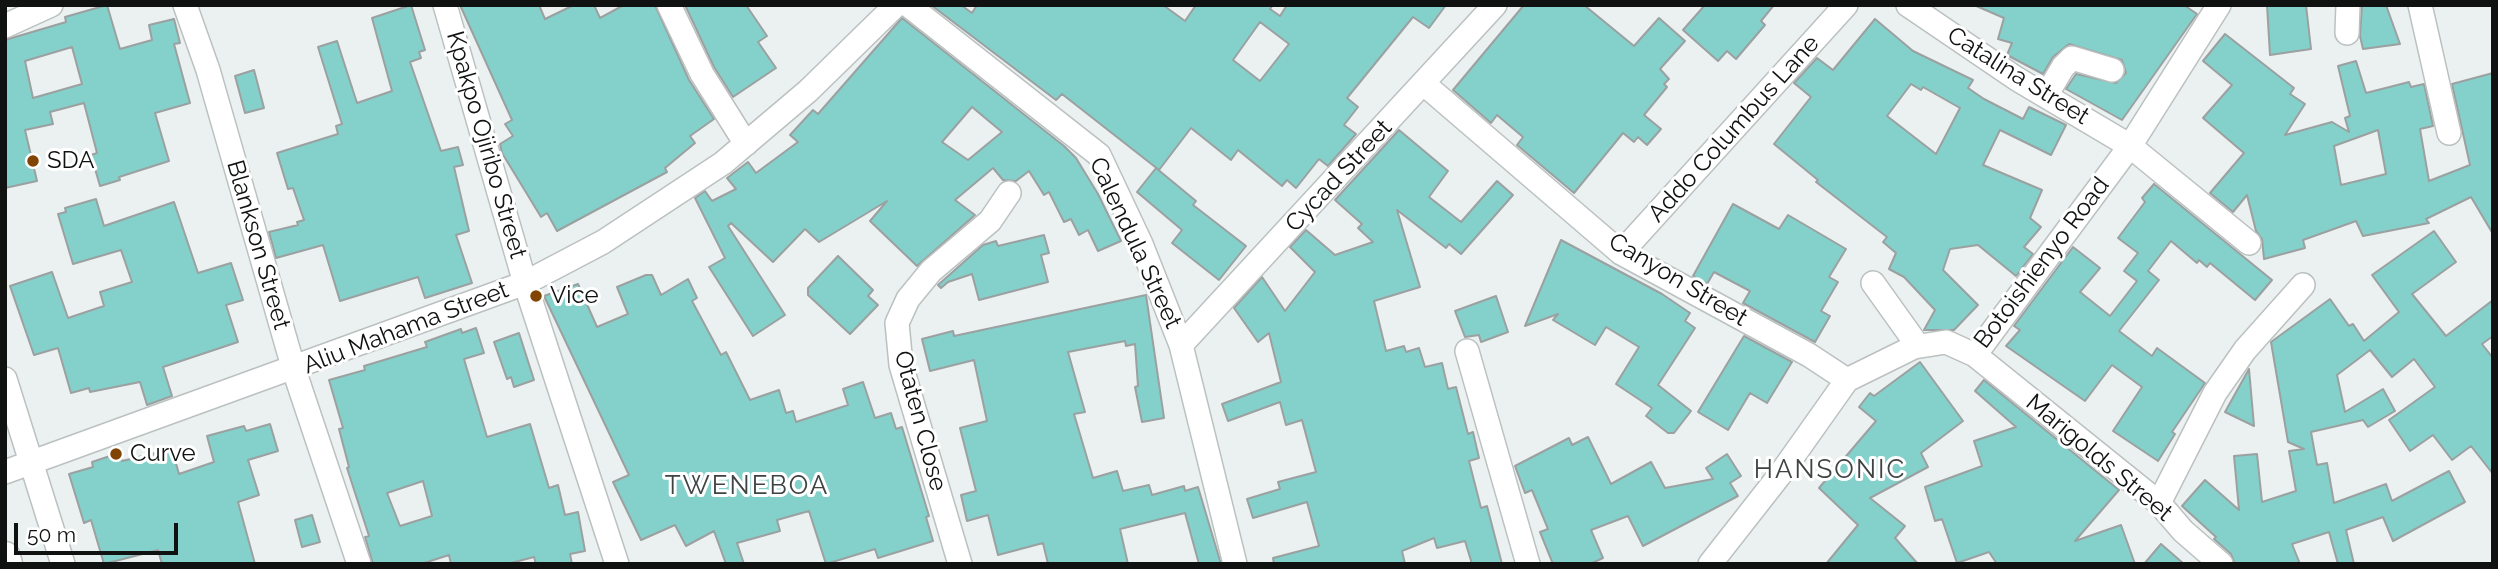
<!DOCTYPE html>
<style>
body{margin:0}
#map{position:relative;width:2498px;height:569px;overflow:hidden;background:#ebf1f0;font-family:Raleway,sans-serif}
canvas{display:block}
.frame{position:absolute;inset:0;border:7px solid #101211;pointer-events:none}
.scale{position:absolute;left:14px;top:523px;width:164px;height:32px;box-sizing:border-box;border:4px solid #101211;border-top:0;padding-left:9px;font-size:21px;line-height:24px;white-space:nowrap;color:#101211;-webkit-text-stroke:5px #fff;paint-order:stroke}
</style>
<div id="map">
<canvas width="2498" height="569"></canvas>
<div class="frame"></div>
<div class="scale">50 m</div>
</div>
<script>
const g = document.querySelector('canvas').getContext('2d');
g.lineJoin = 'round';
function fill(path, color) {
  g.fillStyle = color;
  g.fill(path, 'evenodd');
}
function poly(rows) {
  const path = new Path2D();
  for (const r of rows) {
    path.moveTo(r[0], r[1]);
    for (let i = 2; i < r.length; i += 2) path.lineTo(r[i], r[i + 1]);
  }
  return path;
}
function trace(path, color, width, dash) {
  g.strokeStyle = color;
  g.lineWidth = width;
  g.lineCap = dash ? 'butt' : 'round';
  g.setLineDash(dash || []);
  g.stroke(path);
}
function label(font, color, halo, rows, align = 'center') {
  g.font = font + ' Raleway,sans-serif';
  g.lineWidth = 6;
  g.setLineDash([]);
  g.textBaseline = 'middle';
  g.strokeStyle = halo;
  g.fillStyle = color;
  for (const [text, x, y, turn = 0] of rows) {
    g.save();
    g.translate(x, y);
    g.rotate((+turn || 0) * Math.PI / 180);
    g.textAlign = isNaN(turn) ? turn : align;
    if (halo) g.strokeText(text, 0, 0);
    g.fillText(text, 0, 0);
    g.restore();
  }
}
const building = poly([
 [107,5,120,49,152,40,149,25,174,19,180,43,174,44,190,103,155,113,169,161,119,177,120,180,100,186,91,155,97,153,84,103,50,112,53,124,25,130,37,181,5,188,5,40,66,22,65,17,107,5],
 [72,47,82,84,33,98,25,61,72,47],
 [411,5,425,50,419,52,421,58,410,62,441,151,458,147,463,165,454,167,469,231,456,235,472,283,425,298,418,277,340,301,323,245,276,258,269,232,298,225,297,222,304,220,293,188,288,189,277,153,338,134,336,126,342,124,318,47,337,41,357,103,392,91,372,18,411,5],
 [460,5,539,5,545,19,574,5,594,5,600,18,624,5,655,5,689,80,714,119,690,136,695,143,665,168,667,172,557,231,547,213,541,217,502,153,500,144,513,136,505,124,512,120,460,5],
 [685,5,746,5,767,36,758,42,776,68,733,97,714,67,685,5],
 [931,5,961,5,972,13,977,5,1163,5,1185,21,1196,5,1273,5,1270,9,1280,16,1287,5,1446,5,1429,28,1413,17,1347,98,1358,107,1344,125,1356,134,1328,166,1319,159,1296,188,1287,180,1282,186,1238,150,1231,160,1191,128,1159,170,1062,94,1056,100,931,5],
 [1260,22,1289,44,1260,81,1233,60,1260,22],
 [1524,5,1584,5,1634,46,1659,18,1685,41,1660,69,1669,79,1664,84,1667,87,1644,115,1661,129,1647,145,1638,137,1634,142,1623,133,1574,193,1517,145,1523,137,1497,115,1491,123,1453,90,1524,5],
 [1705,5,1774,5,1761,21,1765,25,1736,59,1727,51,1718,61,1683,30,1705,5],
 [1974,5,2184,5,2197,14,2122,120,2066,89,2076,74,2116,83,2126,73,2122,60,2069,44,2053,57,2043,74,2007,55,2012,43,1998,39,2004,18,1974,5],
 [2267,5,2306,5,2311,49,2270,55,2267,5],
 [2362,5,2386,5,2400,44,2363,49,2360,36,2362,5],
 [902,18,1064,146,1076,158,1098,194,1121,241,1098,251,1088,230,1079,235,1071,219,1064,222,1049,192,1044,195,1029,171,1016,181,1003,180,993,168,955,200,975,215,917,266,870,221,887,201,819,242,805,229,773,262,731,223,728,226,785,315,753,336,709,267,725,258,695,198,705,191,712,201,736,189,727,178,748,162,756,173,798,142,790,135,813,110,818,114,902,18],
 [972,107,1002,132,968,160,942,142,972,107],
 [1875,19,1913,51,1973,80,1968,88,1984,99,2023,119,2029,107,2066,125,2051,155,2000,130,1983,165,2042,190,2030,218,2041,227,2024,247,2033,254,2016,276,1978,245,1950,249,1943,270,1978,305,1954,330,1924,330,1935,310,1904,277,1889,269,1896,253,1883,242,1887,237,1816,182,1818,180,1774,144,1811,97,1794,83,1817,58,1833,70,1875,19],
 [1911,84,1921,90,1923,87,1960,108,1936,154,1887,116,1911,84],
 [2225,34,2294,88,2290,94,2305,104,2285,135,2332,122,2349,132,2345,118,2350,116,2338,66,2356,61,2366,93,2409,82,2411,87,2424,84,2433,126,2420,129,2429,181,2470,165,2452,84,2493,73,2493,234,2471,197,2426,219,2429,223,2363,236,2356,221,2303,240,2305,248,2264,259,2262,239,2256,231,2247,195,2233,212,2210,193,2244,153,2203,118,2232,85,2203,61,2225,34],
 [2378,130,2386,174,2341,185,2334,146,2378,130],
 [254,70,264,108,245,113,235,76,254,70],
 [1399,130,1448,171,1429,197,1461,222,1497,181,1513,195,1461,254,1449,244,1446,248,1397,210,1420,287,1374,301,1386,351,1404,346,1406,352,1419,348,1425,367,1442,363,1448,389,1456,387,1468,434,1473,432,1479,458,1469,461,1481,508,1487,506,1502,564,1472,564,1465,541,1437,548,1434,538,1402,551,1405,564,1274,564,1273,558,1319,546,1307,502,1253,518,1247,499,1280,489,1278,482,1316,472,1302,420,1286,425,1280,402,1228,421,1222,404,1281,382,1269,333,1258,342,1234,308,1262,277,1285,311,1315,272,1290,247,1306,230,1335,255,1373,242,1358,228,1362,224,1335,200,1399,130],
 [1156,168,1196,201,1193,205,1246,246,1219,280,1172,243,1182,230,1137,192,1156,168],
 [2154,184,2272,280,2255,300,2210,263,2207,267,2199,260,2197,263,2171,241,2148,271,2159,280,2119,331,2152,356,2157,348,2205,383,2172,432,2175,434,2158,461,2113,431,2142,387,2112,365,2085,401,2006,346,2020,330,2014,326,2073,247,2100,268,2080,292,2110,316,2137,281,2124,271,2138,253,2118,238,2145,202,2142,198,2154,184],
 [96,199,104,226,174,202,198,273,231,263,243,300,226,305,238,342,163,367,172,396,147,405,140,382,90,392,89,388,71,393,58,348,34,355,10,286,52,272,68,318,104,306,100,292,132,282,121,250,73,264,58,214,66,212,65,208,96,199],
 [1733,204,1779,229,1788,215,1846,249,1829,277,1838,282,1821,311,1830,316,1815,342,1743,303,1750,291,1714,272,1707,284,1693,276,1733,204],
 [2434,231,2456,262,2412,294,2446,336,2493,300,2493,336,2482,344,2493,358,2493,474,2471,446,2452,460,2433,435,2410,451,2389,420,2435,387,2414,359,2392,377,2370,350,2337,375,2345,412,2383,389,2395,411,2368,427,2363,420,2311,432,2317,465,2327,463,2334,503,2386,484,2392,501,2449,471,2465,502,2393,541,2383,517,2346,530,2354,564,2338,564,2329,532,2292,544,2300,564,2235,564,2231,554,2214,539,2216,537,2182,506,2205,480,2239,510,2234,456,2257,454,2262,502,2296,491,2289,451,2304,449,2288,442,2271,342,2330,299,2349,326,2353,324,2364,341,2399,312,2372,275,2434,231],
 [1044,235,1049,253,1041,255,1048,282,979,300,972,274,948,282,941,288,938,285,983,245,996,241,998,246,1044,235],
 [1561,240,1662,294,1690,313,1685,321,1695,328,1658,385,1691,411,1674,433,1668,433,1646,416,1652,408,1616,384,1639,347,1606,327,1595,345,1553,320,1558,314,1525,326,1561,240],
 [838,256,873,290,868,296,878,305,850,334,808,295,808,288,838,256],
 [646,275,652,275,661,295,688,279,697,298,692,301,721,355,726,352,750,400,779,390,786,413,793,411,796,422,848,405,843,389,863,382,875,418,891,413,896,429,902,427,929,516,926,517,933,541,878,558,875,549,826,564,809,511,777,520,780,531,737,543,744,564,726,564,714,531,686,546,675,525,641,540,613,482,629,475,544,296,578,284,597,327,628,314,617,287,646,275],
 [1146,295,1164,418,1142,422,1135,387,1138,386,1135,344,1126,346,1125,341,1068,352,1085,412,1074,414,1093,478,1117,471,1123,491,1149,485,1152,495,1184,486,1185,491,1198,487,1221,564,1199,564,1185,513,1120,529,1128,564,1048,564,1043,543,998,555,988,515,967,521,961,495,976,491,960,428,987,421,974,360,930,371,922,339,953,331,954,336,1146,295],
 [1496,296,1508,332,1481,342,1479,335,1465,337,1455,311,1496,296],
 [476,328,484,353,464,359,487,437,530,424,549,488,558,485,565,515,578,512,585,551,570,554,572,564,536,564,534,557,507,564,451,564,449,555,421,564,373,564,365,537,369,536,347,468,349,467,339,429,343,428,329,380,365,370,364,366,427,347,425,342,461,329,462,333,476,328],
 [423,481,432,516,400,526,387,493,423,481],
 [519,333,534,380,514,387,511,377,507,379,494,342,519,333],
 [1744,336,1792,362,1767,403,1750,393,1728,430,1698,412,1744,336],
 [1920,362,1963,421,1921,453,1928,467,1870,498,1905,526,1895,538,1918,564,1826,564,1858,525,1819,488,1876,421,1859,407,1870,393,1874,396,1920,362],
 [2249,369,2254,426,2225,412,2249,369],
 [1984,380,2119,490,2075,541,2121,525,2135,564,1997,564,1989,552,1957,563,1942,519,1935,521,1925,487,1982,466,1974,441,2016,427,1975,391,1984,380],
 [270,424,278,451,248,460,259,495,238,502,255,564,162,564,158,550,104,564,91,520,84,523,69,474,93,467,92,462,119,453,122,461,172,449,179,474,214,462,207,436,244,426,246,431,270,424],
 [1588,437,1611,484,1651,462,1665,488,1713,479,1706,468,1727,454,1741,476,1730,483,1738,496,1643,546,1628,516,1591,530,1603,558,1590,564,1553,564,1540,532,1548,529,1532,490,1525,493,1515,466,1569,438,1572,445,1588,437],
 [312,515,320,542,302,547,295,520,312,515],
 [2161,544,2184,564,2144,564,2161,544]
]);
const minor = poly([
 [185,5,208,70,294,370,359,564],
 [445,5,525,283,617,564],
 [669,5,702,74,746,144],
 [908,5,1099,155,1141,244,1181,345,1235,564],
 [1908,5,2017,79,2130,146,2249,243],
 [2420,5,2449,133],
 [5,26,51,5],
 [2347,33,2348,5],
 [1424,84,1621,253,1809,355,1847,380],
 [2046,96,2063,67,2072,58,2112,70],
 [1621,253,1846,5],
 [1873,283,1918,346],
 [1181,345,1495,5],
 [1467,351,1528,564],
 [1975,355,2159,503,2183,531,2221,564],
 [5,379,63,564],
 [5,472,525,283,603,242,723,163,808,91,896,5],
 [2159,503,2215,393,2245,350,2303,285],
 [960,564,901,365,897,323,908,299,931,271,990,221,1009,193],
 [1710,564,1779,476,1847,380,1914,347,1946,342,1975,355,2130,146,2219,5]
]);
const major = poly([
 [5,557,7,564]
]);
const markers = [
 [33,161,7,"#824402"],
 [536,296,7,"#824402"],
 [116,454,7,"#824402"]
];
const streetNames = [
 ["Catalina Street",2018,76,32],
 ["Addo Columbus Lane",1734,129,-48],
 ["Kpakpo Ojiribo Street",486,145,74],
 ["Cycad Street",1339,176,-47],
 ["Calendula Street",1135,243,65],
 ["Blankson Street",258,245,74],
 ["Botoishienyo Road",2042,263,-53],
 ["Canyon Street",1678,280,31],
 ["Aliu Mahama Street",406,328,-21],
 ["Otaten Close",920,421,75],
 ["Marigolds Street",2099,458,40]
];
const poiNames = [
 ["SDA",47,161],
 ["Vice",550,296],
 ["Curve",130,454]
];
const neighbourhoodNames = [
 ["HANSONIC",1830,470],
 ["TWENEBOA",747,486]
];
fill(building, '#84d1cb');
trace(building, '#9ba0a0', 2);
trace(minor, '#bbc1c0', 26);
trace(major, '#bbc1c0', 33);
trace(minor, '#fff', 23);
trace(major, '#fff', 30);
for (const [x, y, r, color] of markers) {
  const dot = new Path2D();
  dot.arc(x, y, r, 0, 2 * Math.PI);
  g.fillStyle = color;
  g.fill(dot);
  trace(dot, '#fff', 2.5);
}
label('24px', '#101211', '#fff', streetNames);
label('24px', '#101211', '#fff', poiNames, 'left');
g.letterSpacing = '2px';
label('26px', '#3f4343', '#fff', neighbourhoodNames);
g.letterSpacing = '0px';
</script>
